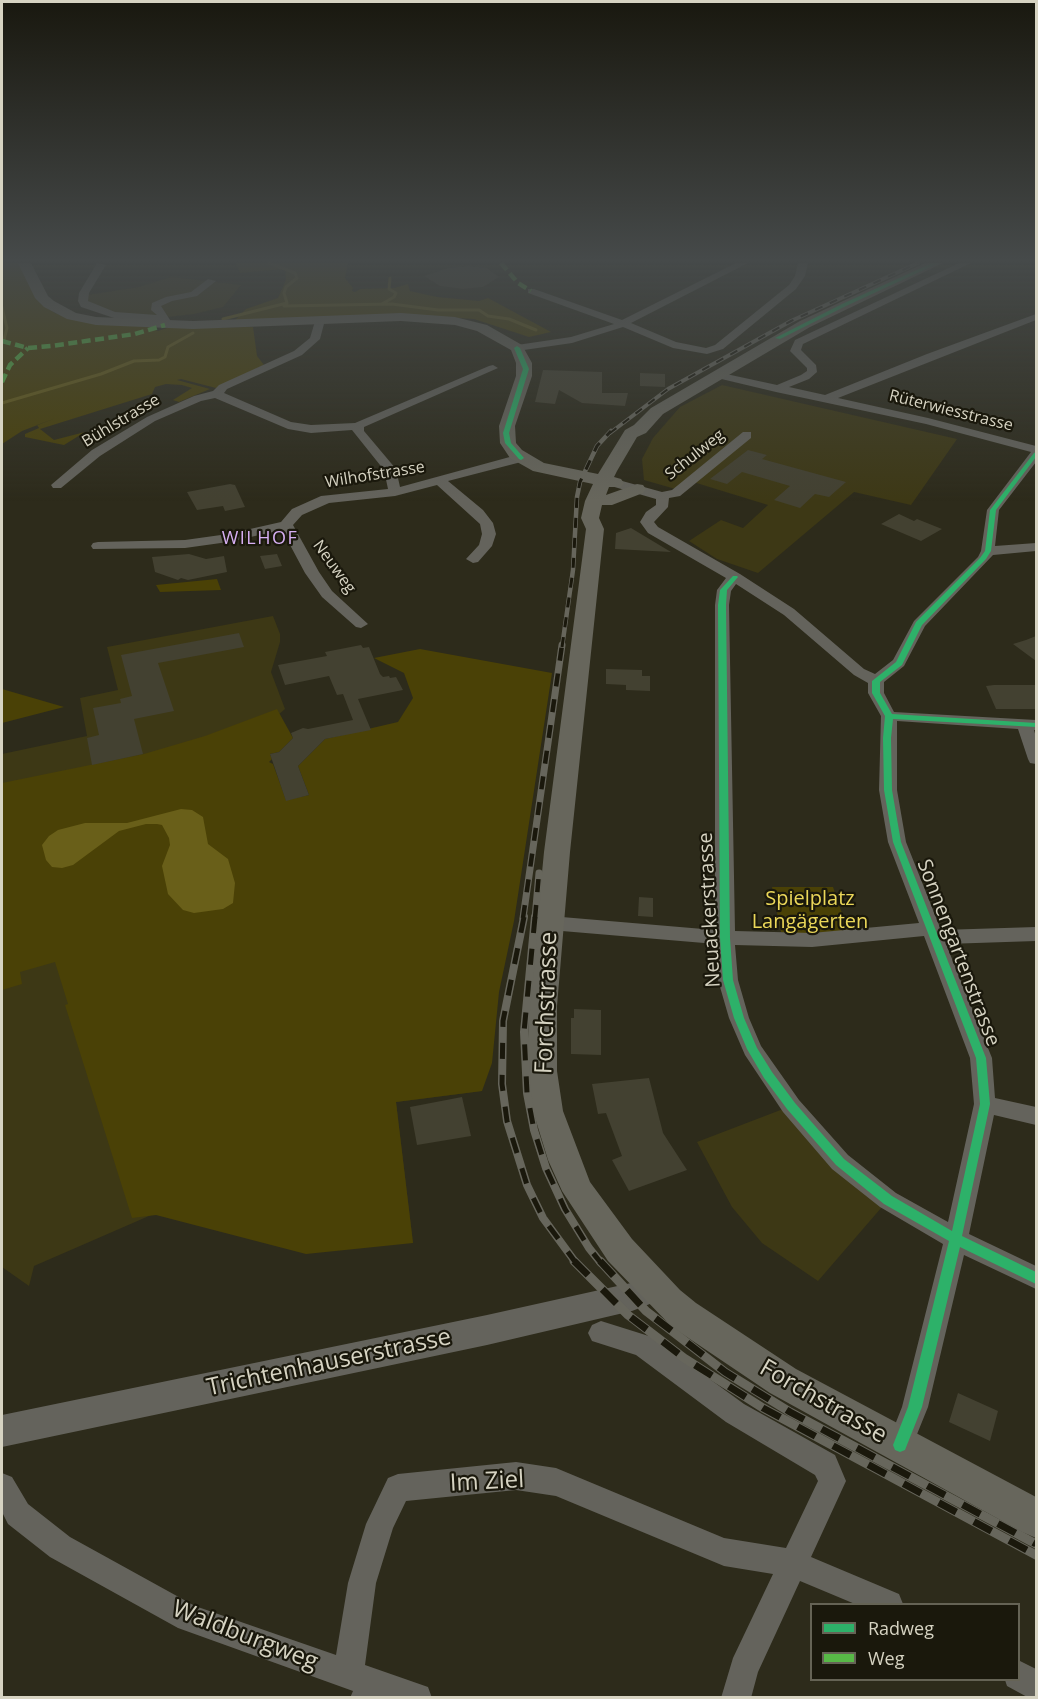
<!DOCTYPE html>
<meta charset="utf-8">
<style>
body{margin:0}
#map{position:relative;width:1038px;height:1699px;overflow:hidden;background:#2d2b1b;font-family:"Open Sans",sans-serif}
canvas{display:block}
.frame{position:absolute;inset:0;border:3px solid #d6d3c2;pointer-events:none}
.legend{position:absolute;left:810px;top:1603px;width:210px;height:78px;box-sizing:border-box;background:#1a180c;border:2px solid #656355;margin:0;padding:8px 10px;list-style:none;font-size:18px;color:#d6d3c2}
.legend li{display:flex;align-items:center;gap:12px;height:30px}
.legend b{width:30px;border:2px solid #656355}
</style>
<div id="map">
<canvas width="1038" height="1699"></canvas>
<div class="frame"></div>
<ul class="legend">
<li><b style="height:8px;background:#2db169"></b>Radweg</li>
<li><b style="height:8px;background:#58b947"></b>Weg</li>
</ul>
</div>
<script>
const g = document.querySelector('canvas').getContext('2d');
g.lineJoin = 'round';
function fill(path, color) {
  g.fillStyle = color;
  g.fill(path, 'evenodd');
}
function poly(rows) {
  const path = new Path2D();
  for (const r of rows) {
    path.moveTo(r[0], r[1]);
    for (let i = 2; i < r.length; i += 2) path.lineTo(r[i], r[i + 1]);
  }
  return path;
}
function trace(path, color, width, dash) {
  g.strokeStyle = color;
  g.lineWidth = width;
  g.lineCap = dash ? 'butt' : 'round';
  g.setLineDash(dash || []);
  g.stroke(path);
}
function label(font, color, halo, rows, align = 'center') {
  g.font = font + ' "Open Sans",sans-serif';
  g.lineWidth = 4.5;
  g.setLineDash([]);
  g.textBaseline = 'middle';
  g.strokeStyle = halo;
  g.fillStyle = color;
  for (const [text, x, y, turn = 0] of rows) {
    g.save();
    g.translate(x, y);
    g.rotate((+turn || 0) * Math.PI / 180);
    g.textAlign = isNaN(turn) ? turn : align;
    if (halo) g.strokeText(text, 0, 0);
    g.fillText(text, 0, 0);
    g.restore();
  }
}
const built = poly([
 [171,277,241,285,223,307,194,314,158,318,112,313,86,300,88,295,139,287],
 [722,385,957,439,911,505,854,492,758,573,717,559,689,541,721,520,743,528,768,505,690,481,679,490,644,480,642,459,653,438,680,407],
 [273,616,280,634,280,642,271,672,285,709,240,748,393,976,482,1091,396,1102,413,1243,290,1245,165,1209,34,1266,29,1286,2,1267,2,754,87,736,80,698,118,690,107,647],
 [791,1106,888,1200,818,1281,762,1243,732,1207,697,1142]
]);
const green = poly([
 [2,263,25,263,41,304,55,313,70,318,148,327,158,331,167,328,253,327,257,356,264,365,216,388,181,379,177,380,210,389,179,402,173,400,192,388,182,385,166,384,155,387,152,394,40,429,54,440,85,432,64,445,25,437,25,434,39,428,37,425,56,418,22,431,2,444],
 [236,263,348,263,345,278,353,288,352,291,355,292,360,289,394,288,408,284,410,291,437,297,479,301,488,298,551,332,529,337,474,319,428,316,233,322,246,309,278,298,286,280,285,269,240,273],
 [217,579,221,590,160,592,156,585],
 [420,649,552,673,514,921,499,992,492,1063,482,1091,396,1102,413,1243,306,1254,156,1215,132,1218,65,1005,68,1004,55,962,20,972,22,984,2,990,2,783,144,754,205,736,277,709,293,738,279,752,270,754,272,759,269,762,273,764,286,800,309,795,298,766,325,739,398,722,413,698,404,673,374,658],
 [2,689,64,707,2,723],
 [772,887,833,887,848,931,789,934,781,932]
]);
const water = poly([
 [181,809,192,810,203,817,208,844,228,859,235,883,233,903,223,909,194,913,183,910,168,894,162,866,170,845,169,838,162,825,157,824,146,824,119,831,73,865,62,868,52,867,46,860,42,845,49,836,58,830,85,823,127,823]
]);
const stream = poly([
 [382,304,394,297,396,293,389,289,390,278],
 [284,306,392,304,438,310,479,310,488,316,509,319,536,330],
 [2,307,7,328,4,340],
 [223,319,287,303,284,293,286,287,297,278,295,273,269,263],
 [2,403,101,374,134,361,159,360,165,357,168,347,193,333]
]);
const building = poly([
 [469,266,487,268,499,277,483,287,463,289,440,286,424,276,448,268],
 [543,370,602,372,602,393,628,393,625,406,582,403,559,390,555,404,535,402],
 [640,373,665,374,665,387,640,386],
 [748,450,767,455,762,459,846,482,829,497,815,494,800,508,774,500,790,486,742,472,727,484,710,479],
 [230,484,235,485,245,507,225,511,223,506,197,510,187,492],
 [899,514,914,521,917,519,942,529,921,541,881,524],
 [631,528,671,552,615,549,616,533],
 [189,554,206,559,224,556,227,572,188,580,181,578,178,580,155,572,152,557],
 [277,554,282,566,265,569,260,556],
 [239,633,244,647,158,663,174,711,134,719,143,754,92,765,87,738,99,735,93,708,121,703,120,699,132,696,121,655],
 [1036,636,1036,661,1013,644,1026,640],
 [361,645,363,648,369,647,380,674,383,677,389,676,390,678,396,677,403,690,358,699,371,730,325,739,298,766,309,795,286,801,270,754,279,752,293,738,291,733,303,728,308,729,353,720,343,694,337,695,329,676,285,685,278,665,327,656,325,652],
 [606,669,642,670,642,676,650,676,650,691,626,690,626,685,606,684],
 [994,685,1036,685,1036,709,996,709,986,686],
 [639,897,653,898,653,917,638,916],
 [574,1009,601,1010,601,1055,571,1054,571,1018,574,1018],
 [649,1078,663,1133,687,1170,629,1191,612,1160,622,1156,606,1113,598,1114,592,1084],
 [462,1097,471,1136,417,1145,410,1107],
 [958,1393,998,1411,990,1441,949,1422]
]);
const minor = poly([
 [97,263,106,265,89,293,88,301,115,312,157,315,151,310,152,303,166,297,191,292,208,279,216,281,197,296,172,301,161,306,172,323,165,328,161,327,160,322,114,318,81,307,78,301,79,293,97,263],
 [736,263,748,263,631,323,676,342,706,348,715,345,789,285,795,276,798,263,808,263,805,276,796,289,723,349,707,354,673,348,623,327,572,343,517,351,512,348,517,345,571,337,614,324,528,293,528,289,534,289,622,320,736,263],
 [959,263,971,263,803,344,801,350,816,365,817,372,809,379,789,387,825,395,927,354,1036,314,1036,320,838,398,928,418,1036,446,1036,462,999,510,995,546,1036,543,1036,551,993,555,925,626,904,666,884,682,884,693,894,712,1036,720,1036,730,1034,730,1036,737,1036,764,1030,763,1028,759,1018,729,897,721,897,790,906,842,941,930,1036,927,1036,941,946,944,992,1058,995,1098,1036,1107,1036,1125,994,1115,969,1234,1036,1266,1036,1289,964,1255,928,1407,909,1454,900,1458,891,1454,887,1445,902,1407,943,1244,880,1207,832,1169,783,1112,745,1055,729,1018,718,980,716,944,550,930,543,928,540,923,543,918,550,916,715,930,715,605,717,590,726,578,648,533,640,522,646,512,656,505,656,499,611,486,609,483,615,479,662,492,672,490,743,432,751,432,751,438,680,496,669,498,668,507,654,522,658,527,740,574,794,609,864,669,875,674,893,660,914,621,978,557,981,551,987,510,1031,452,926,424,776,392,713,377,712,375,717,372,777,385,801,375,807,371,807,368,790,351,795,340,959,263],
 [736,584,784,615,854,675,868,683,868,693,881,716,879,790,888,842,919,923,812,933,735,931,729,605,731,591,736,584],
 [924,936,970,1058,974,1104,948,1222,896,1193,848,1155,799,1100,761,1046,749,1018,738,980,735,945,812,947,924,936],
 [316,318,325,320,320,339,302,355,227,389,224,393,291,422,311,425,355,423,489,366,493,365,498,368,364,427,364,431,396,469,400,487,517,455,525,455,525,461,448,481,483,510,493,523,496,534,492,546,478,562,473,563,466,559,479,545,482,534,480,524,437,485,395,496,329,503,302,515,293,525,319,572,332,591,368,624,361,628,356,627,322,597,305,573,282,530,228,542,185,548,93,549,91,546,93,543,98,542,185,540,228,534,281,522,292,509,321,496,388,489,384,470,352,430,311,433,288,429,215,398,201,401,155,421,100,456,61,488,53,488,51,485,92,450,147,417,194,396,213,391,219,385,294,351,310,338,316,318],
 [601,1321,652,1337,744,1404,835,1455,846,1481,811,1557,899,1594,903,1604,855,1604,800,1581,758,1672,751,1698,721,1698,733,1658,773,1574,724,1566,556,1496,516,1490,406,1501,393,1528,376,1583,365,1665,428,1687,432,1698,350,1698,353,1691,178,1628,50,1557,8,1524,2,1512,2,1473,12,1477,28,1504,70,1537,195,1606,336,1655,348,1583,366,1524,388,1478,398,1474,516,1462,556,1468,724,1538,786,1548,818,1481,815,1475,726,1422,636,1355,592,1341,588,1333,592,1325,601,1321],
 [1018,1660,1036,1669,1036,1698,1029,1698,1007,1686,1005,1680,1018,1680,1018,1660]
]);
const tertiary = poly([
 [654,1274,665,1278,669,1288,665,1298,632,1311,487,1345,2,1447,2,1415,487,1315,631,1283,654,1274]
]);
const secondary = poly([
 [18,263,31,263,48,296,54,301,76,313,96,317,193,321,401,313,455,317,487,325,522,345,532,363,532,376,515,426,516,443,522,450,544,463,598,474,625,430,634,425,651,408,800,321,925,263,943,263,810,327,663,414,646,433,637,437,617,471,614,477,621,479,624,483,621,487,609,487,606,495,637,484,643,485,646,489,643,493,612,505,602,505,599,518,604,529,570,852,557,1006,557,1071,563,1111,590,1182,632,1239,680,1290,696,1303,796,1369,1036,1497,1036,1538,1022,1532,770,1393,672,1327,608,1261,562,1191,548,1160,533,1111,527,1071,529,1006,544,852,586,529,581,518,585,501,593,484,533,471,510,458,500,443,499,426,516,376,516,363,511,350,477,331,455,325,401,321,193,329,96,325,67,319,44,307,35,298,18,263]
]);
const railFar4 = poly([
 [610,433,668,389,791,321,918,263]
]);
const railFar3 = poly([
 [562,647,573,570,577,497,580,482,597,446,611,431]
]);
const railFar2 = poly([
 [523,918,562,645],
 [535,918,539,873]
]);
const railFar1 = poly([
 [524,917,503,1021,502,1084,507,1121,527,1185,543,1218,576,1263],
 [535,917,524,1032,527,1093,534,1130,546,1168,565,1209,589,1248,601,1263]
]);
const rail = poly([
 [574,1261,628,1315,684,1358,763,1408,1036,1555],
 [600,1261,646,1311,725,1372,790,1412,1036,1544]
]);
const quiet = poly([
 [501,263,518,283,531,291],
 [2,341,28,348,51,346,135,334,165,325],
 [2,382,10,365,28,348]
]);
const cycleway = poly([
 [932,263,939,263,846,306,780,339,775,338,842,304,932,263],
 [517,346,520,348,529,369,509,433,511,443,524,458,521,460,519,459,505,443,503,433,523,369,514,348,517,346],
 [1036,452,1036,457,996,510,991,551,986,559,922,625,902,665,880,682,880,693,892,714,1036,723,1036,727,893,719,891,738,892,790,901,842,986,1058,990,1104,962,1236,1036,1272,1036,1284,960,1247,922,1407,905,1450,900,1452,895,1450,893,1445,908,1407,949,1241,884,1204,836,1165,787,1109,764,1078,747,1049,734,1018,723,980,720,938,718,605,720,590,733,576,737,576,738,577,727,590,726,605,730,938,733,980,744,1018,757,1048,772,1072,795,1103,844,1159,892,1196,952,1231,980,1104,976,1058,893,842,884,790,883,738,885,716,872,693,872,681,896,662,916,622,980,558,985,551,990,510,1034,453,1036,452]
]);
const farStreetnames = [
 ["Rüterwiesstrasse",951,411,14],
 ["Bühlstrasse",121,421,-31],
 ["Schulweg",695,455,-38],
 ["Wilhofstrasse",375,475,-9],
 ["Neuweg",334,567,54]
];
const farNeighbourhoodnames = [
 ["WILHOF",260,539]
];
const parkNames = [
 ["Spielplatz",810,899],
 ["Langägerten",810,922]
];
const streetNames = [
 ["Neuackerstrasse",710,910,-93],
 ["Sonnengartenstrasse",958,953,69]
];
const nearStreetnames = [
 ["Forchstrasse",547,1003,-88],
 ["Trichtenhauserstrasse",329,1363,-12],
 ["Forchstrasse",823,1402,30],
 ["Im Ziel",487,1482,-3],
 ["Waldburgweg",245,1636,21]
];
fill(built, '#3d3815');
fill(green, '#4a4106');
fill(water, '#695f19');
trace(stream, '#695f19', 3);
fill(building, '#434131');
fill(minor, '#64635c');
fill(tertiary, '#64635c');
fill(secondary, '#67665c');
trace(railFar4, '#67665c', 4);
trace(railFar3, '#67665c', 4.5);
trace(railFar2, '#67665c', 7);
trace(railFar1, '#67665c', 8);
trace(rail, '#67665c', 9);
trace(railFar4, '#1a180c', 2, [8]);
trace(railFar3, '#1a180c', 3, [10]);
trace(railFar2, '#1a180c', 4.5, [13]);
trace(railFar1, '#1a180c', 5, [16]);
trace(rail, '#1a180c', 7, [20]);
trace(quiet, '#58b947', 4.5, [9, 4.5]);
fill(cycleway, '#2db169');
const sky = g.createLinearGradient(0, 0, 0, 501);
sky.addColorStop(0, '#19180f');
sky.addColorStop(0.52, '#464a4a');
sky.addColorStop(1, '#464a4a00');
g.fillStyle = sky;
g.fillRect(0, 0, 1038, 501);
label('16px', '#d6d3c2', '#1a180c', farStreetnames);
g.letterSpacing = '1.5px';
label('18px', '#d6aff2', '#1a180c', farNeighbourhoodnames);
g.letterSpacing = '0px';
label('20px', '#ebd759', '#1a180c', parkNames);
label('20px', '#d6d3c2', '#1a180c', streetNames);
label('24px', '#d6d3c2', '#1a180c', nearStreetnames);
</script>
